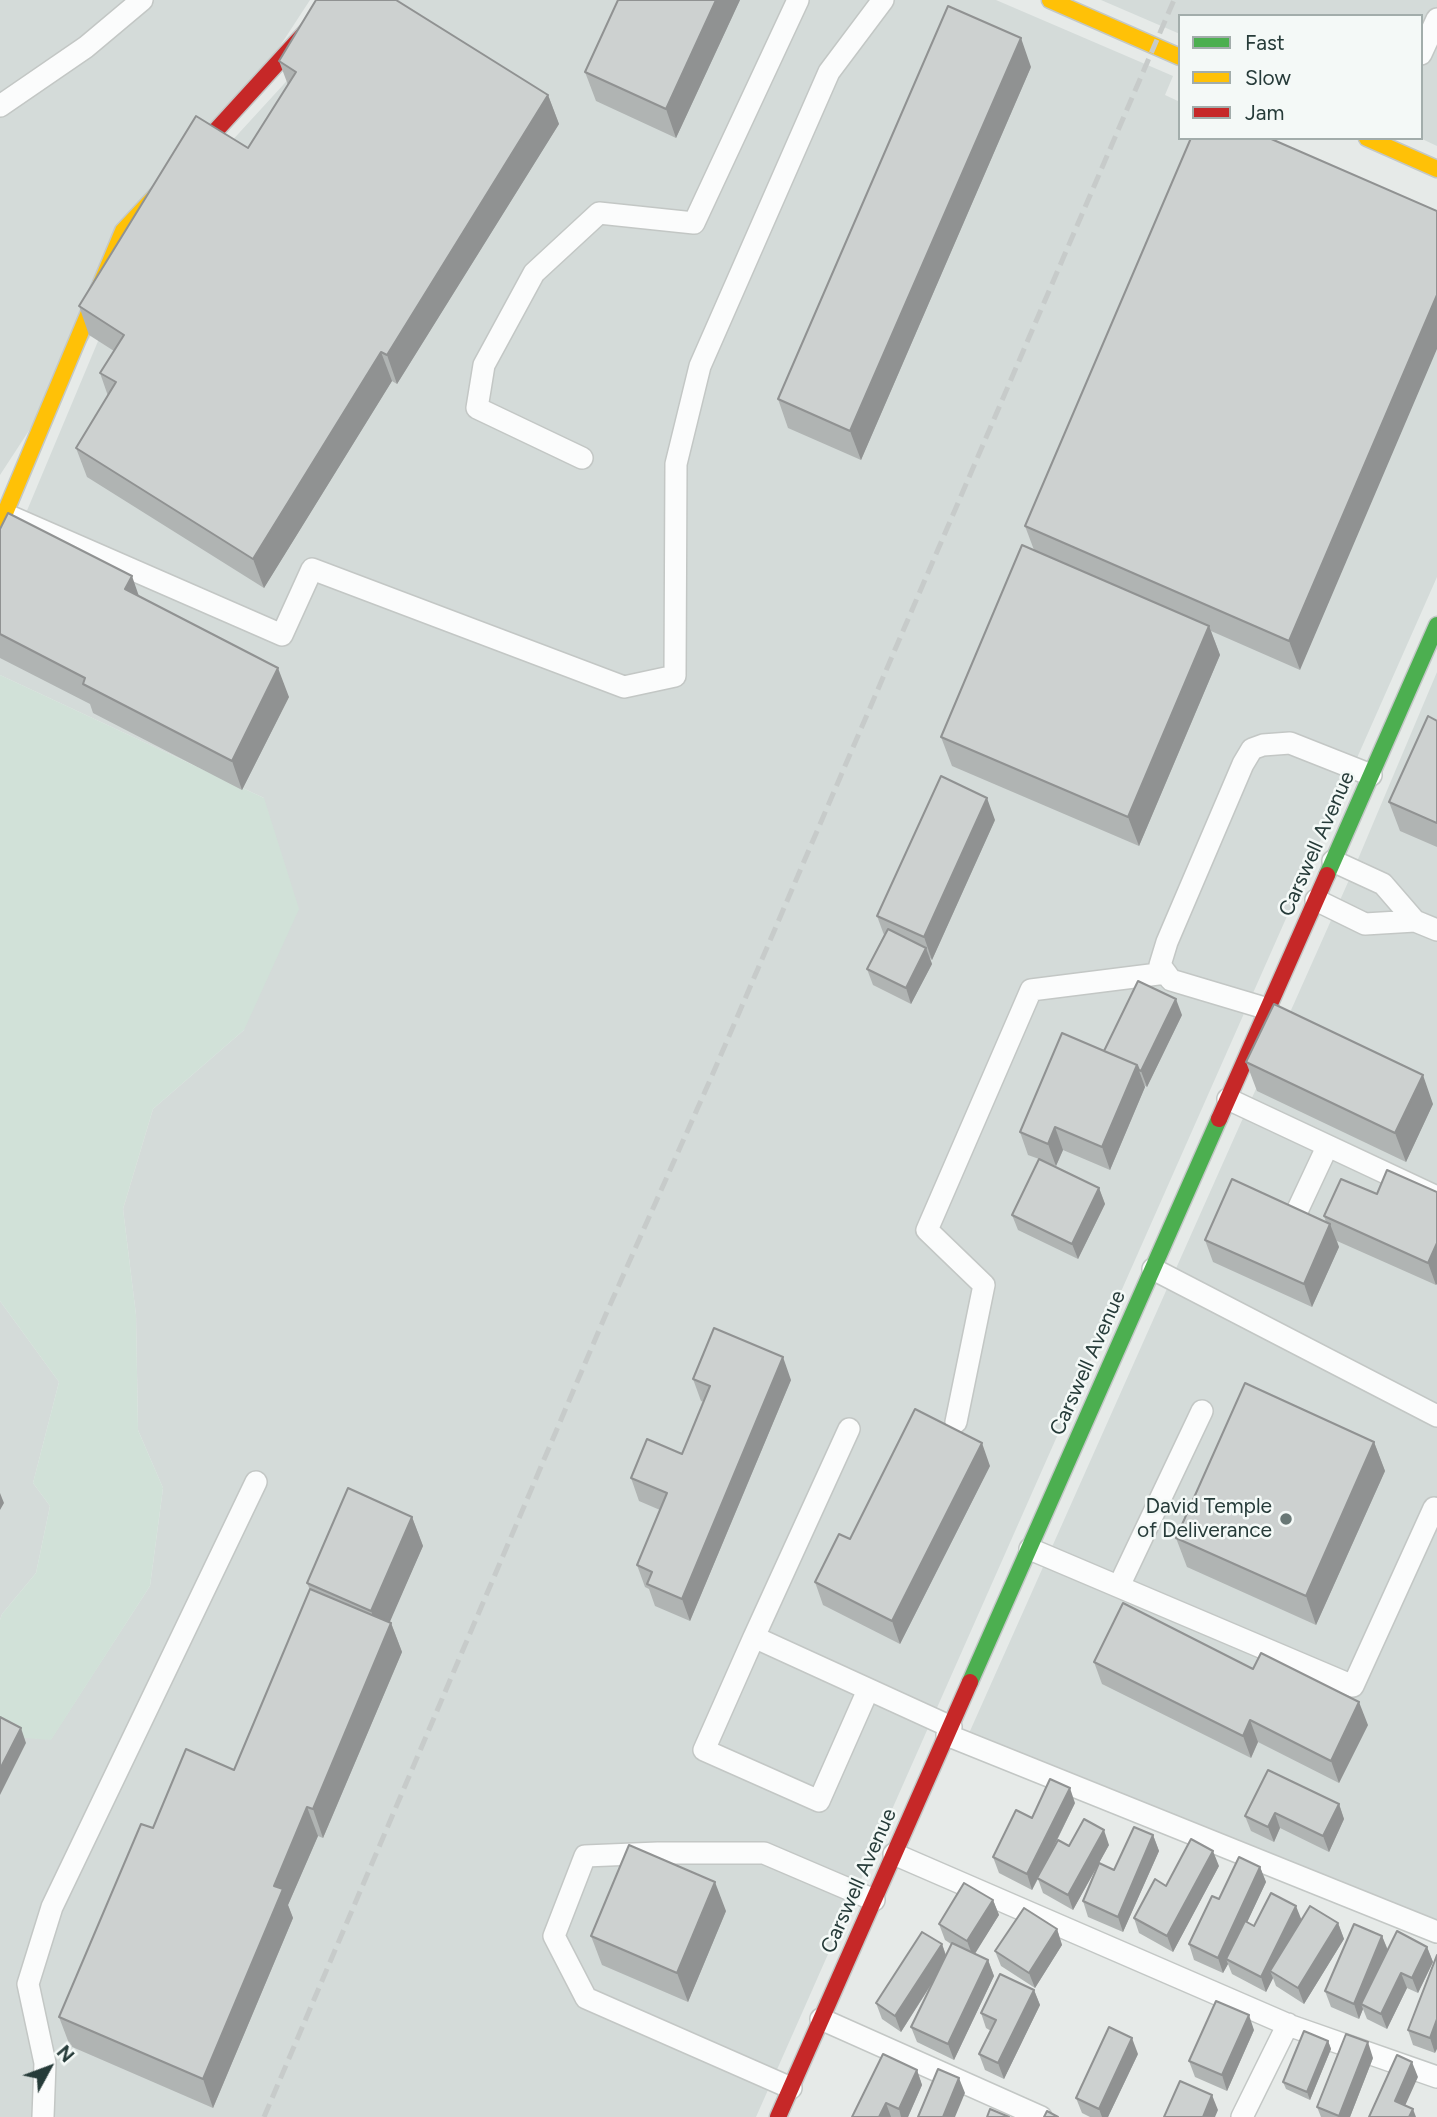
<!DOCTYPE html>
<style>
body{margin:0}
#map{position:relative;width:1437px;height:2117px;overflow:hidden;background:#e6eae8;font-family:Figtree,sans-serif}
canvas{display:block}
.legend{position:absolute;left:1178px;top:14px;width:245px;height:126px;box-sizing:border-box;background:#f4f9f7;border:2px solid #a2adab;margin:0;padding:9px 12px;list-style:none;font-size:21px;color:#263b39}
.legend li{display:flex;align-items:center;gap:14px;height:35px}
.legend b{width:35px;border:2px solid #a2adab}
.north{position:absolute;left:14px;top:2033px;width:70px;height:70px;-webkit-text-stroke:5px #f4f9f7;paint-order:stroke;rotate:49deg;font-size:19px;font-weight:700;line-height:28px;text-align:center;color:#263b39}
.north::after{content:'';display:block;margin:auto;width:24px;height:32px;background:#263b39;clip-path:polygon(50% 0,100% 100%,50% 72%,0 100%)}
</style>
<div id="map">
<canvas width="1437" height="2117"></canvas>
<ul class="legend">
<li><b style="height:9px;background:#4caf50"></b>Fast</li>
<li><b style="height:9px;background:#ffc107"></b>Slow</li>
<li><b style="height:9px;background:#c62828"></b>Jam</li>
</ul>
<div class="north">N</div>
</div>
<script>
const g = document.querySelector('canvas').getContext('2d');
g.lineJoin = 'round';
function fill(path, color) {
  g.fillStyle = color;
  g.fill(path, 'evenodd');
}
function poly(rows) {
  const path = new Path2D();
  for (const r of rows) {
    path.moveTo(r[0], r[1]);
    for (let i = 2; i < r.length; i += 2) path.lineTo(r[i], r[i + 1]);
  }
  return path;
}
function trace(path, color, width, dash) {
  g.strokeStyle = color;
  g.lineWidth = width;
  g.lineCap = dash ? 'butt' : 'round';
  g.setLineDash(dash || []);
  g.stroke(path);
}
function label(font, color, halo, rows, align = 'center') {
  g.font = font + ' Figtree,sans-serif';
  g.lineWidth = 5;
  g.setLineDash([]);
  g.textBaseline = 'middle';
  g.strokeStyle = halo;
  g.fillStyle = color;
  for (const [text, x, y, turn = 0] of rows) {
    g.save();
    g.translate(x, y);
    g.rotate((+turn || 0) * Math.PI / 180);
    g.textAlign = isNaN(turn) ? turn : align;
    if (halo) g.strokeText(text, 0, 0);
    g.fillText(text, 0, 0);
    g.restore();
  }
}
const built = poly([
 [0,0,310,0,0,475],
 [361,0,996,0,1173,76,1165,95,1180,102,1180,138,1264,138,1437,214,1437,577,756,2117,0,2117,0,1736,51,1739,150,1586,163,1488,138,1430,136,1315,123,1209,153,1109,244,1030,264,798,0,675,0,575,140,241],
 [1101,0,1437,0,1437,146,1420,138,1421,16,1180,16,1180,34],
 [1437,672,1437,1930,966,1740,1353,871],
 [0,1301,59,1382,33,1483,50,1506,36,1573,2,1614,0,1620]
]);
const green = poly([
 [0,675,264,798,299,909,244,1030,153,1109,123,1209,136,1315,138,1430,163,1488,150,1586,51,1740,0,1736,0,1620,2,1614,36,1573,50,1506,33,1483,59,1382,0,1301]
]);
const lane = poly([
 [1421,54,1437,19],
 [0,106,86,47,142,0],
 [582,458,477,408,484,365,534,273,599,213,694,223,798,0],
 [14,518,282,635,312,569,624,687,675,676,676,464,700,366,829,72,883,0],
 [1316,900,1365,924,1415,921,1383,884,1333,861],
 [1415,921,1437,930],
 [1268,1009,1171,980,1160,965,1167,942,1243,764,1252,749,1263,745,1290,743,1371,775],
 [1228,1099,1437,1197],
 [1291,1224,1327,1147],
 [1153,1269,1437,1416],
 [956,1422,984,1285,927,1230,1031,990,1166,973],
 [849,1429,754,1637,951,1727],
 [1030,1549,1353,1686,1434,1508],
 [1119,1586,1202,1411],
 [754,1637,704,1750,819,1801,868,1690],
 [947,1735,1437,1932],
 [894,1854,1291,2026,1437,2077],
 [821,2019,1041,2117],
 [791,2088,586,1998,554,1936,585,1856,658,1853,764,1853,874,1900],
 [43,2117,45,2063,28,1984,52,1907,256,1482],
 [1242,2117,1288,2024]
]);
const fast = poly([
 [1327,875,1437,625],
 [970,1682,1219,1119]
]);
const slow = poly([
 [1050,0,1180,57],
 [1367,138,1437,169],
 [0,525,123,231,178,172]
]);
const jam = poly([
 [178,172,335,0],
 [1219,1119,1327,875],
 [778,2117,970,1682]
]);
const rail = poly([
 [264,2117,606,1314,711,1078,1174,0]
]);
const wall = poly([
 [618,0,740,0,676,138,596,101,585,72],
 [279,61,548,95,559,124,397,384,392,381,264,588,87,477,76,448,108,396,100,373,114,351,89,335,79,306,248,148,288,85],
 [1031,67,861,460,788,428,778,399],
 [1191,138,1300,670,1211,631,1220,655,1139,846,952,766,941,737,1034,550,1025,526],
 [0,529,139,597,289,697,242,790,93,713,90,704,0,658],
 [1437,721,1437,847,1400,831,1389,802],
 [995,820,932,960,930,958,932,964,911,1004,873,985,867,969,884,935,877,916],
 [1182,1015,1147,1087,1144,1085,1145,1087,1110,1170,1063,1150,1056,1166,1042,1161,1099,1188,1105,1204,1078,1259,1018,1230,1012,1215,1039,1159,1028,1155,1020,1132,1104,1051],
 [1246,1062,1433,1104,1406,1162,1257,1091],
 [1437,1192,1436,1285,1337,1241,1339,1247,1312,1307,1213,1262,1205,1240,1326,1222,1324,1216,1377,1194],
 [693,1379,791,1380,690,1621,655,1606,649,1589,645,1587,637,1565,660,1510,639,1501,631,1478,682,1454,704,1402,701,1401],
 [1374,1442,1385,1471,1316,1625,1187,1567,1176,1538],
 [990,1466,900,1644,823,1605,815,1582,850,1539],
 [412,1517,423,1546,389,1622,391,1623,402,1652,323,1838,318,1836,288,1905,293,1918,213,2108,70,2046,59,2017,153,1828,234,1770,310,1590,307,1583],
 [1094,1662,1253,1669,1368,1725,1339,1783,1258,1742,1251,1758,1102,1684],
 [1075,1803,1049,1857,1069,1846,1109,1845,1073,1910,1043,1893,1038,1879,1032,1890,999,1873,993,1857,1032,1818],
 [1339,1804,1344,1819,1329,1852,1280,1828,1274,1842,1251,1831,1245,1816],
 [1153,1835,1159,1851,1123,1932,1088,1917,1083,1901,1114,1870],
 [1219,1866,1173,1952,1139,1933,1134,1918,1166,1886],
 [1260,1867,1266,1882,1247,1922,1254,1926,1301,1920,1338,1923,1344,1939,1304,2004,1276,1986,1273,1978,1266,1992,1232,1974,1228,1964,1223,1973,1194,1960,1189,1944,1219,1899],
 [993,1900,999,1915,974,1954,988,1960,994,1976,954,2060,917,2042,911,2027,933,1982,901,2032,882,2019,876,2003,942,1944,946,1955,951,1944,945,1940,939,1924],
 [726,1911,688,2002,602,1965,591,1936],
 [1057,1929,1062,1945,1035,1988,1001,1966,995,1951],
 [1382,1936,1388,1950,1427,1947,1433,1962,1418,1993,1407,1988,1387,2029,1367,2019,1363,2009,1359,2019,1331,2007,1325,1991],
 [1437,1955,1435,2053,1413,2045,1408,2030],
 [1034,1990,1040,2005,1004,2079,985,2070,979,2054,991,2031,986,2028,981,2013],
 [1254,2030,1227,2091,1195,2077,1189,2061],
 [1328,2041,1331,2049,1310,2100,1286,2089,1283,2082],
 [1138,2054,1108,2117,1090,2117,1082,2113,1076,2098],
 [1373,2058,1350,2117,1321,2117,1317,2107],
 [917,2070,922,2085,908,2117,852,2117]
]);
const shadedWall = poly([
 [716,0,740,0,676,138,666,109],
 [1021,38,1031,67,861,460,850,431],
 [548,95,559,124,397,384,387,355],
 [1437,295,1437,349,1300,670,1289,641],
 [381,352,392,381,264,588,253,559],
 [132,576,142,605,125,589],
 [1209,626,1220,655,1139,846,1128,817],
 [278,668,289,697,242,790,232,761],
 [987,798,995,820,932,960,924,937],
 [926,948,932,964,911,1004,906,988],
 [1176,999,1182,1015,1147,1087,1141,1071],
 [1137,1065,1145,1087,1110,1170,1102,1147],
 [1423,1075,1433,1104,1406,1162,1395,1133],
 [1055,1127,1063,1150,1056,1166,1048,1144],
 [1099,1188,1105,1204,1078,1259,1072,1244],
 [1330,1224,1339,1247,1312,1307,1304,1284],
 [1437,1243,1437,1284,1436,1285,1428,1263],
 [783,1357,791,1380,690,1621,682,1599],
 [1374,1442,1385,1471,1316,1625,1306,1596],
 [982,1443,990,1466,900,1644,892,1621],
 [0,1493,4,1503,0,1510],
 [412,1517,423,1546,382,1640,371,1611],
 [391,1623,402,1652,323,1838,313,1809],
 [1359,1702,1368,1725,1339,1783,1331,1761],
 [1250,1720,1258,1742,1251,1758,1243,1736],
 [21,1728,26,1743,0,1795,0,1769],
 [1070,1788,1075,1803,1032,1890,1027,1874],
 [1339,1804,1344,1819,1329,1852,1323,1836],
 [307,1807,318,1836,288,1905,293,1918,213,2108,203,2079,274,1886],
 [1275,1813,1280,1828,1274,1842,1268,1827],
 [1104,1830,1109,1845,1073,1910,1068,1895],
 [1153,1835,1159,1851,1123,1932,1118,1917],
 [1213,1851,1219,1866,1173,1952,1167,1936],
 [1260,1867,1266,1882,1229,1961,1226,1959,1228,1964,1223,1973,1218,1958],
 [715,1882,726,1911,688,2002,677,1973],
 [993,1900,999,1915,973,1957,967,1941],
 [1296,1906,1302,1921,1270,1971,1273,1978,1266,1992,1261,1977],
 [1338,1923,1344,1939,1304,2004,1298,1988],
 [1057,1929,1062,1945,1035,1988,1029,1973],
 [1382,1936,1388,1951,1361,2004,1363,2009,1359,2019,1354,2004],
 [942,1944,947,1959,901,2032,895,2016],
 [1427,1947,1433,1962,1418,1993,1412,1978],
 [988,1960,994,1976,954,2060,948,2044],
 [1401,1973,1407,1988,1387,2029,1381,2014],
 [1034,1990,1040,2005,1004,2079,998,2063],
 [1249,2015,1254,2030,1227,2091,1222,2075],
 [1437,2019,1437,2049,1435,2053,1430,2038],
 [1132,2038,1138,2054,1108,2117,1102,2117,1099,2109],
 [1328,2041,1331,2049,1310,2100,1307,2092],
 [1368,2042,1373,2058,1350,2117,1339,2117],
 [1412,2062,1418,2077,1400,2117,1395,2101],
 [917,2070,922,2085,908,2117,901,2117,899,2109],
 [959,2078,965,2093,955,2117,943,2117],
 [1212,2095,1218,2110,1215,2117,1203,2117],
 [886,2103,891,2117,879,2117],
 [1413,2109,1416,2117,1409,2117]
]);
const building = poly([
 [316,0,396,0,548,95,387,355,381,352,253,559,76,448,116,382,100,373,124,335,79,306,196,116,248,148,296,72,279,61,316,0],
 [618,0,716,0,666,109,585,72,618,0],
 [948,6,1021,38,850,431,778,399,948,6],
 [1191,138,1269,138,1437,211,1437,295,1289,641,1025,526,1191,138],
 [8,513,132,576,125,589,278,668,232,761,83,684,85,678,0,634,0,529,8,513],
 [1022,545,1209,626,1128,817,941,737,1022,545],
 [1428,716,1437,721,1437,823,1389,802,1428,716],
 [941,776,987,798,924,937,877,916,941,776],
 [888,929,926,948,906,988,867,969,888,929],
 [1138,981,1176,999,1141,1071,1139,1070,1137,1065,1104,1051,1138,981],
 [1274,1004,1423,1075,1395,1133,1246,1062,1274,1004],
 [1062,1033,1137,1065,1102,1147,1055,1127,1048,1144,1020,1132,1062,1033],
 [1039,1159,1099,1188,1072,1244,1012,1215,1039,1159],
 [1387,1170,1437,1192,1437,1243,1428,1263,1324,1216,1341,1179,1377,1194,1387,1170],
 [1232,1179,1330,1224,1304,1284,1205,1240,1232,1179],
 [714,1328,783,1357,682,1599,647,1584,652,1572,637,1565,667,1493,631,1478,647,1439,682,1454,710,1386,693,1379,714,1328],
 [1245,1383,1374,1442,1306,1596,1176,1538,1245,1383],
 [915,1409,982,1443,892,1621,815,1582,839,1534,850,1539,915,1409],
 [348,1488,412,1517,371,1611,307,1583,348,1488],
 [310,1589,391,1623,313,1809,307,1807,274,1886,283,1889,203,2079,59,2017,141,1824,153,1828,186,1749,234,1770,310,1589],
 [1123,1603,1253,1669,1261,1653,1359,1702,1331,1761,1250,1720,1243,1736,1094,1662,1123,1603],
 [0,1717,21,1728,0,1769,0,1717],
 [1268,1770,1339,1804,1323,1836,1275,1813,1268,1827,1245,1816,1268,1770],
 [1050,1779,1070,1788,1027,1874,993,1857,1016,1810,1032,1818,1050,1779],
 [1084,1819,1104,1830,1068,1895,1037,1878,1058,1840,1069,1846,1084,1819],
 [1134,1827,1153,1835,1118,1917,1083,1901,1099,1863,1114,1870,1134,1827],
 [1191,1839,1213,1851,1167,1936,1134,1918,1155,1879,1166,1886,1191,1839],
 [629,1845,715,1882,677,1973,591,1936,629,1845],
 [1239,1857,1260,1867,1218,1958,1189,1944,1212,1896,1219,1899,1239,1857],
 [964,1883,993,1900,967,1941,939,1924,964,1883],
 [1271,1893,1296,1906,1261,1977,1226,1959,1245,1921,1254,1926,1271,1893],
 [1310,1906,1338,1923,1298,1988,1270,1971,1310,1906],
 [1024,1908,1057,1929,1029,1973,995,1951,1024,1908],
 [1354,1924,1382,1936,1354,2004,1325,1991,1354,1924],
 [1397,1931,1427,1947,1412,1978,1401,1973,1381,2014,1361,2004,1397,1931],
 [922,1932,942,1944,895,2016,876,2003,922,1932],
 [952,1943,988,1960,948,2044,911,2027,952,1943],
 [1437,1955,1437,2019,1430,2038,1408,2030,1437,1955],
 [1000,1974,1034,1990,998,2063,979,2054,996,2020,981,2013,1000,1974],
 [1216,2001,1249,2015,1222,2075,1189,2061,1216,2001],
 [1109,2027,1132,2038,1099,2109,1076,2098,1109,2027],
 [1304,2031,1328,2041,1307,2092,1283,2082,1304,2031],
 [1346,2034,1368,2042,1339,2116,1317,2107,1346,2034],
 [883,2054,917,2070,899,2109,886,2103,879,2117,852,2117,883,2054],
 [1397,2055,1412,2062,1395,2101,1413,2109,1409,2117,1369,2117,1397,2055],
 [938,2069,959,2078,943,2117,918,2117,938,2069],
 [1180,2081,1212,2095,1203,2117,1164,2117,1180,2081],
 [990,2109,1009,2117,987,2117,990,2109],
 [1047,2111,1058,2117,1044,2117,1047,2111]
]);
const markers = [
 [1286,1519,7,"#697876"]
];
const streetNames = [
 ["Carswell Avenue",1317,844,-66],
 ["Carswell Avenue",1088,1363,-66],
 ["Carswell Avenue",859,1881,-66]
];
const poiNames = [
 ["David Temple",1272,1507],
 ["of Deliverance",1272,1531]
];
fill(built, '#d4dbd9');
fill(green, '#d1e1d8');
trace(lane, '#c3c7c5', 24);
trace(fast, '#c3c8c7', 19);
trace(slow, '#c3c8c7', 19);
trace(jam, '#c3c8c7', 19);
trace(lane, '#fbfcfc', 21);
trace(fast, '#4caf50', 16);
trace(slow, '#ffc107', 16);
trace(jam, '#c62828', 16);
trace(rail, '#c7cbca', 5, [14, 7]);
fill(wall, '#b0b4b3');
fill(shadedWall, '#909292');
fill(building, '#cdd1d0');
trace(building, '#909292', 2);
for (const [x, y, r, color] of markers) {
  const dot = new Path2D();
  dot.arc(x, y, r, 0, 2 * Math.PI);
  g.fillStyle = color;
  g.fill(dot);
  trace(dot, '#f4f9f7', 2.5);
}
label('21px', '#263b39', '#f4f9f7', streetNames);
label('21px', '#263b39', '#f4f9f7', poiNames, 'right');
</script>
